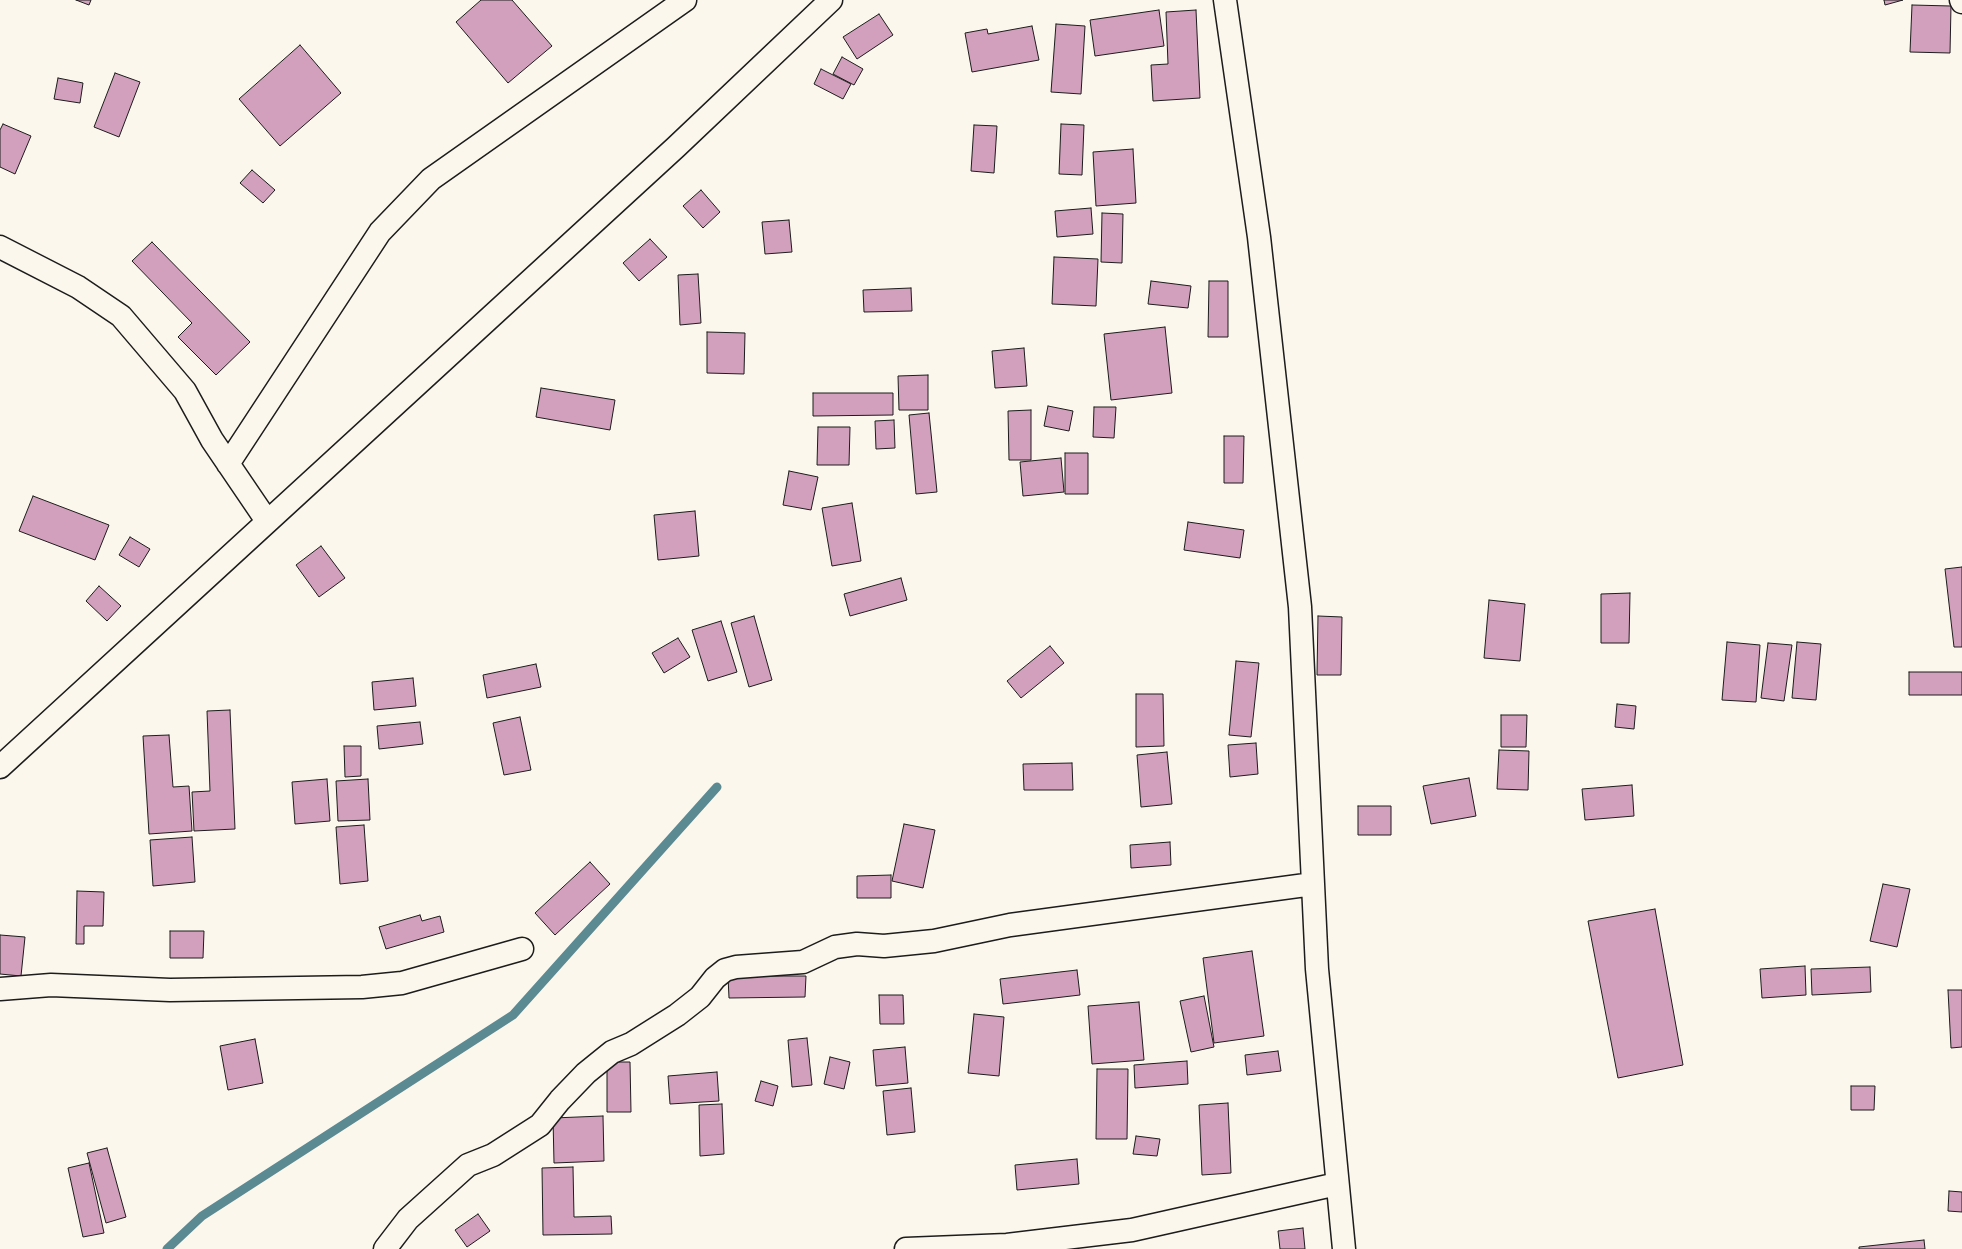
<!DOCTYPE html>
<style>
body{margin:0}
canvas{display:block;background:#fbf7ec}
</style>
<canvas width="1962" height="1249"></canvas>
<script>
const g = document.querySelector('canvas').getContext('2d');
g.lineJoin = 'round';
function poly(rows) {
  const path = new Path2D();
  for (const r of rows) {
    path.moveTo(r[0], r[1]);
    for (let i = 2; i < r.length; i += 2) path.lineTo(r[i], r[i + 1]);
  }
  return path;
}
function trace(path, color, width, dash) {
  g.strokeStyle = color;
  g.lineWidth = width;
  g.lineCap = dash ? 'butt' : 'round';
  g.setLineDash(dash || []);
  g.stroke(path);
}
function fill(path, color) {
  g.fillStyle = color;
  g.fill(path, 'evenodd');
}
const stream = poly([
 [167,1249,202,1216,513,1015,717,787]
]);
const building = poly([
 [76,0,91,0,89,5,76,0],
 [481,0,512,0,552,46,508,83,456,22,481,0],
 [1884,0,1903,0,1885,5,1884,0],
 [1912,5,1951,6,1950,53,1910,52,1912,5],
 [1159,10,1164,46,1095,56,1090,20,1159,10],
 [1196,10,1200,98,1153,101,1151,65,1168,64,1166,12,1196,10],
 [879,14,893,35,857,59,843,37,879,14],
 [1056,24,1085,26,1081,94,1051,92,1056,24],
 [1032,26,1039,60,972,72,965,33,987,29,988,34,1032,26],
 [300,45,341,93,280,146,239,99,300,45],
 [842,57,863,69,854,85,833,74,842,57],
 [821,69,851,84,843,99,814,84,821,69],
 [115,73,140,82,119,137,94,127,115,73],
 [58,78,83,83,80,103,54,99,58,78],
 [3,124,31,136,15,174,0,167,0,130,3,124],
 [1061,124,1084,125,1082,175,1059,174,1061,124],
 [974,125,997,126,994,173,971,171,974,125],
 [1133,149,1136,203,1096,206,1093,152,1133,149],
 [252,170,275,190,263,203,240,183,252,170],
 [701,190,720,212,703,228,683,206,701,190],
 [1091,208,1093,234,1057,237,1055,211,1091,208],
 [1102,213,1123,214,1122,263,1101,262,1102,213],
 [789,220,792,252,765,254,762,222,789,220],
 [650,239,667,257,639,281,623,263,650,239],
 [152,242,250,342,216,375,178,337,192,323,132,261,152,242],
 [1054,257,1098,259,1096,306,1052,304,1054,257],
 [698,274,701,323,680,325,678,275,698,274],
 [1151,281,1191,286,1188,308,1148,304,1151,281],
 [1209,281,1228,281,1228,337,1208,337,1209,281],
 [911,288,912,311,864,312,863,290,911,288],
 [1165,327,1172,393,1111,400,1104,334,1165,327],
 [707,332,745,333,744,374,707,373,707,332],
 [1024,348,1027,386,995,388,992,351,1024,348],
 [928,375,928,410,899,410,898,376,928,375],
 [541,388,615,400,610,430,536,417,541,388],
 [813,393,893,393,893,415,813,416,813,393],
 [1048,406,1073,411,1069,431,1044,426,1048,406],
 [1094,407,1116,407,1114,438,1093,437,1094,407],
 [1031,410,1031,460,1009,460,1008,411,1031,410],
 [929,413,937,492,916,494,909,415,929,413],
 [894,420,895,448,876,449,875,421,894,420],
 [818,427,850,427,849,465,817,465,818,427],
 [1224,436,1244,436,1243,483,1224,483,1224,436],
 [1065,453,1088,453,1088,494,1065,494,1065,453],
 [1061,458,1064,492,1023,496,1020,462,1061,458],
 [789,471,818,477,811,510,783,505,789,471],
 [33,496,109,525,95,560,19,531,33,496],
 [852,503,861,561,832,566,822,508,852,503],
 [695,511,699,556,658,560,654,515,695,511],
 [1188,522,1244,530,1240,558,1184,550,1188,522],
 [130,537,150,549,139,567,119,555,130,537],
 [321,546,345,578,319,597,296,565,321,546],
 [1962,567,1962,647,1954,647,1945,569,1962,567],
 [901,578,907,600,850,616,844,594,901,578],
 [99,586,121,606,107,621,86,601,99,586],
 [1630,593,1629,643,1601,643,1601,594,1630,593],
 [1489,600,1525,604,1520,661,1484,658,1489,600],
 [754,616,772,680,749,687,731,623,754,616],
 [1318,616,1342,617,1341,675,1317,675,1318,616],
 [721,621,737,672,708,681,692,630,721,621],
 [678,638,690,657,664,673,652,653,678,638],
 [1727,642,1760,645,1756,702,1722,700,1727,642],
 [1797,642,1821,644,1816,700,1792,698,1797,642],
 [1768,643,1792,645,1784,701,1761,698,1768,643],
 [1050,646,1064,663,1021,698,1007,681,1050,646],
 [1236,661,1259,663,1251,737,1229,735,1236,661],
 [536,664,541,687,487,698,483,675,536,664],
 [1909,672,1962,672,1962,695,1909,695,1909,672],
 [413,678,416,706,374,710,372,682,413,678],
 [1136,694,1163,694,1164,746,1136,747,1136,694],
 [1617,704,1636,706,1634,729,1615,727,1617,704],
 [230,710,235,829,194,831,192,792,210,791,207,711,230,710],
 [1501,715,1527,715,1526,747,1501,747,1501,715],
 [520,717,531,770,504,775,493,723,520,717],
 [420,722,423,744,379,749,377,726,420,722],
 [169,735,173,787,189,786,192,831,149,834,143,736,169,735],
 [1256,743,1258,774,1230,777,1228,745,1256,743],
 [344,746,361,746,361,776,345,777,344,746],
 [1499,750,1529,751,1528,790,1497,789,1499,750],
 [1167,752,1172,804,1141,807,1137,755,1167,752],
 [1072,763,1073,790,1024,790,1023,764,1072,763],
 [1469,778,1476,816,1431,824,1423,786,1469,778],
 [327,779,330,821,295,824,292,782,327,779],
 [368,779,370,820,338,821,336,781,368,779],
 [1632,785,1634,816,1585,820,1582,789,1632,785],
 [1358,806,1391,806,1391,835,1358,835,1358,806],
 [904,824,935,830,923,888,892,881,904,824],
 [364,825,368,881,340,884,336,827,364,825],
 [192,837,195,882,153,886,150,840,192,837],
 [1170,842,1171,865,1131,868,1130,845,1170,842],
 [590,862,610,884,555,935,535,913,590,862],
 [891,875,891,898,857,898,857,876,891,875],
 [1883,884,1910,889,1897,947,1870,941,1883,884],
 [77,891,104,892,103,926,84,926,84,944,76,944,77,891],
 [1655,909,1683,1065,1618,1078,1588,921,1655,909],
 [420,915,422,921,440,916,444,932,386,949,379,927,420,915],
 [170,931,204,931,203,958,170,958,170,931],
 [0,935,25,937,21,976,0,974,0,935],
 [1252,951,1264,1036,1214,1043,1203,958,1252,951],
 [1805,966,1806,995,1762,998,1760,969,1805,966],
 [1870,967,1871,992,1812,995,1811,969,1870,967],
 [1077,970,1080,995,1003,1004,1000,979,1077,970],
 [728,976,806,976,805,997,729,998,728,976],
 [1948,990,1962,990,1962,1047,1951,1048,1948,990],
 [879,995,903,995,904,1024,880,1024,879,995],
 [1204,996,1214,1047,1191,1052,1180,1001,1204,996],
 [1139,1002,1144,1060,1092,1064,1088,1006,1139,1002],
 [974,1014,1004,1017,999,1076,968,1073,974,1014],
 [807,1038,812,1085,792,1087,788,1040,807,1038],
 [255,1039,263,1083,228,1090,220,1046,255,1039],
 [905,1047,908,1083,876,1086,873,1050,905,1047],
 [1278,1051,1281,1071,1247,1075,1245,1055,1278,1051],
 [830,1057,850,1062,844,1089,824,1084,830,1057],
 [1187,1061,1188,1084,1135,1088,1134,1065,1187,1061],
 [607,1062,630,1062,631,1112,607,1112,607,1062],
 [1097,1069,1128,1069,1127,1139,1096,1139,1097,1069],
 [717,1072,719,1101,670,1104,668,1076,717,1072],
 [761,1081,778,1086,773,1106,755,1101,761,1081],
 [1851,1086,1875,1086,1874,1110,1851,1110,1851,1086],
 [911,1088,915,1132,887,1135,883,1091,911,1088],
 [1228,1103,1231,1173,1202,1175,1199,1105,1228,1103],
 [722,1104,724,1154,700,1156,699,1105,722,1104],
 [603,1116,604,1161,554,1163,553,1118,603,1116],
 [1136,1136,1160,1139,1157,1156,1133,1154,1136,1136],
 [107,1148,126,1217,106,1223,87,1153,107,1148],
 [1077,1159,1079,1184,1017,1190,1015,1165,1077,1159],
 [89,1163,104,1233,83,1237,68,1168,89,1163],
 [573,1167,574,1217,611,1216,612,1234,543,1235,542,1168,573,1167],
 [1949,1191,1962,1192,1962,1212,1948,1211,1949,1191],
 [478,1214,490,1231,467,1247,455,1230,478,1214],
 [1303,1228,1305,1249,1280,1249,1278,1231,1303,1228],
 [1924,1240,1925,1249,1859,1249,1859,1247,1924,1240]
]);
const minor = poly([
 [1225,0,1259,237,1300,607,1317,969,1344,1249],
 [1961,0,1962,2],
 [0,247,78,287,121,316,185,391,212,440,267,521],
 [228,464,380,232,431,179,685,0],
 [0,767,676,147,831,0],
 [0,989,51,985,170,990,362,987,402,983,522,949],
 [385,1249,408,1219,468,1165,493,1155,540,1125,560,1100,586,1073,612,1052,631,1044,677,1015,700,997,715,978,725,970,736,967,803,962,835,947,857,944,884,946,934,941,1010,925,1313,884],
 [906,1249,1007,1245,1132,1230,1337,1184]
]);
trace(stream, '#5b8a93', 9);
fill(building, '#d2a0bc');
trace(building, '#1c1c1c', 1);
trace(minor, '#1c1c1c', 25);
trace(minor, '#fbf7ec', 22);
</script>
